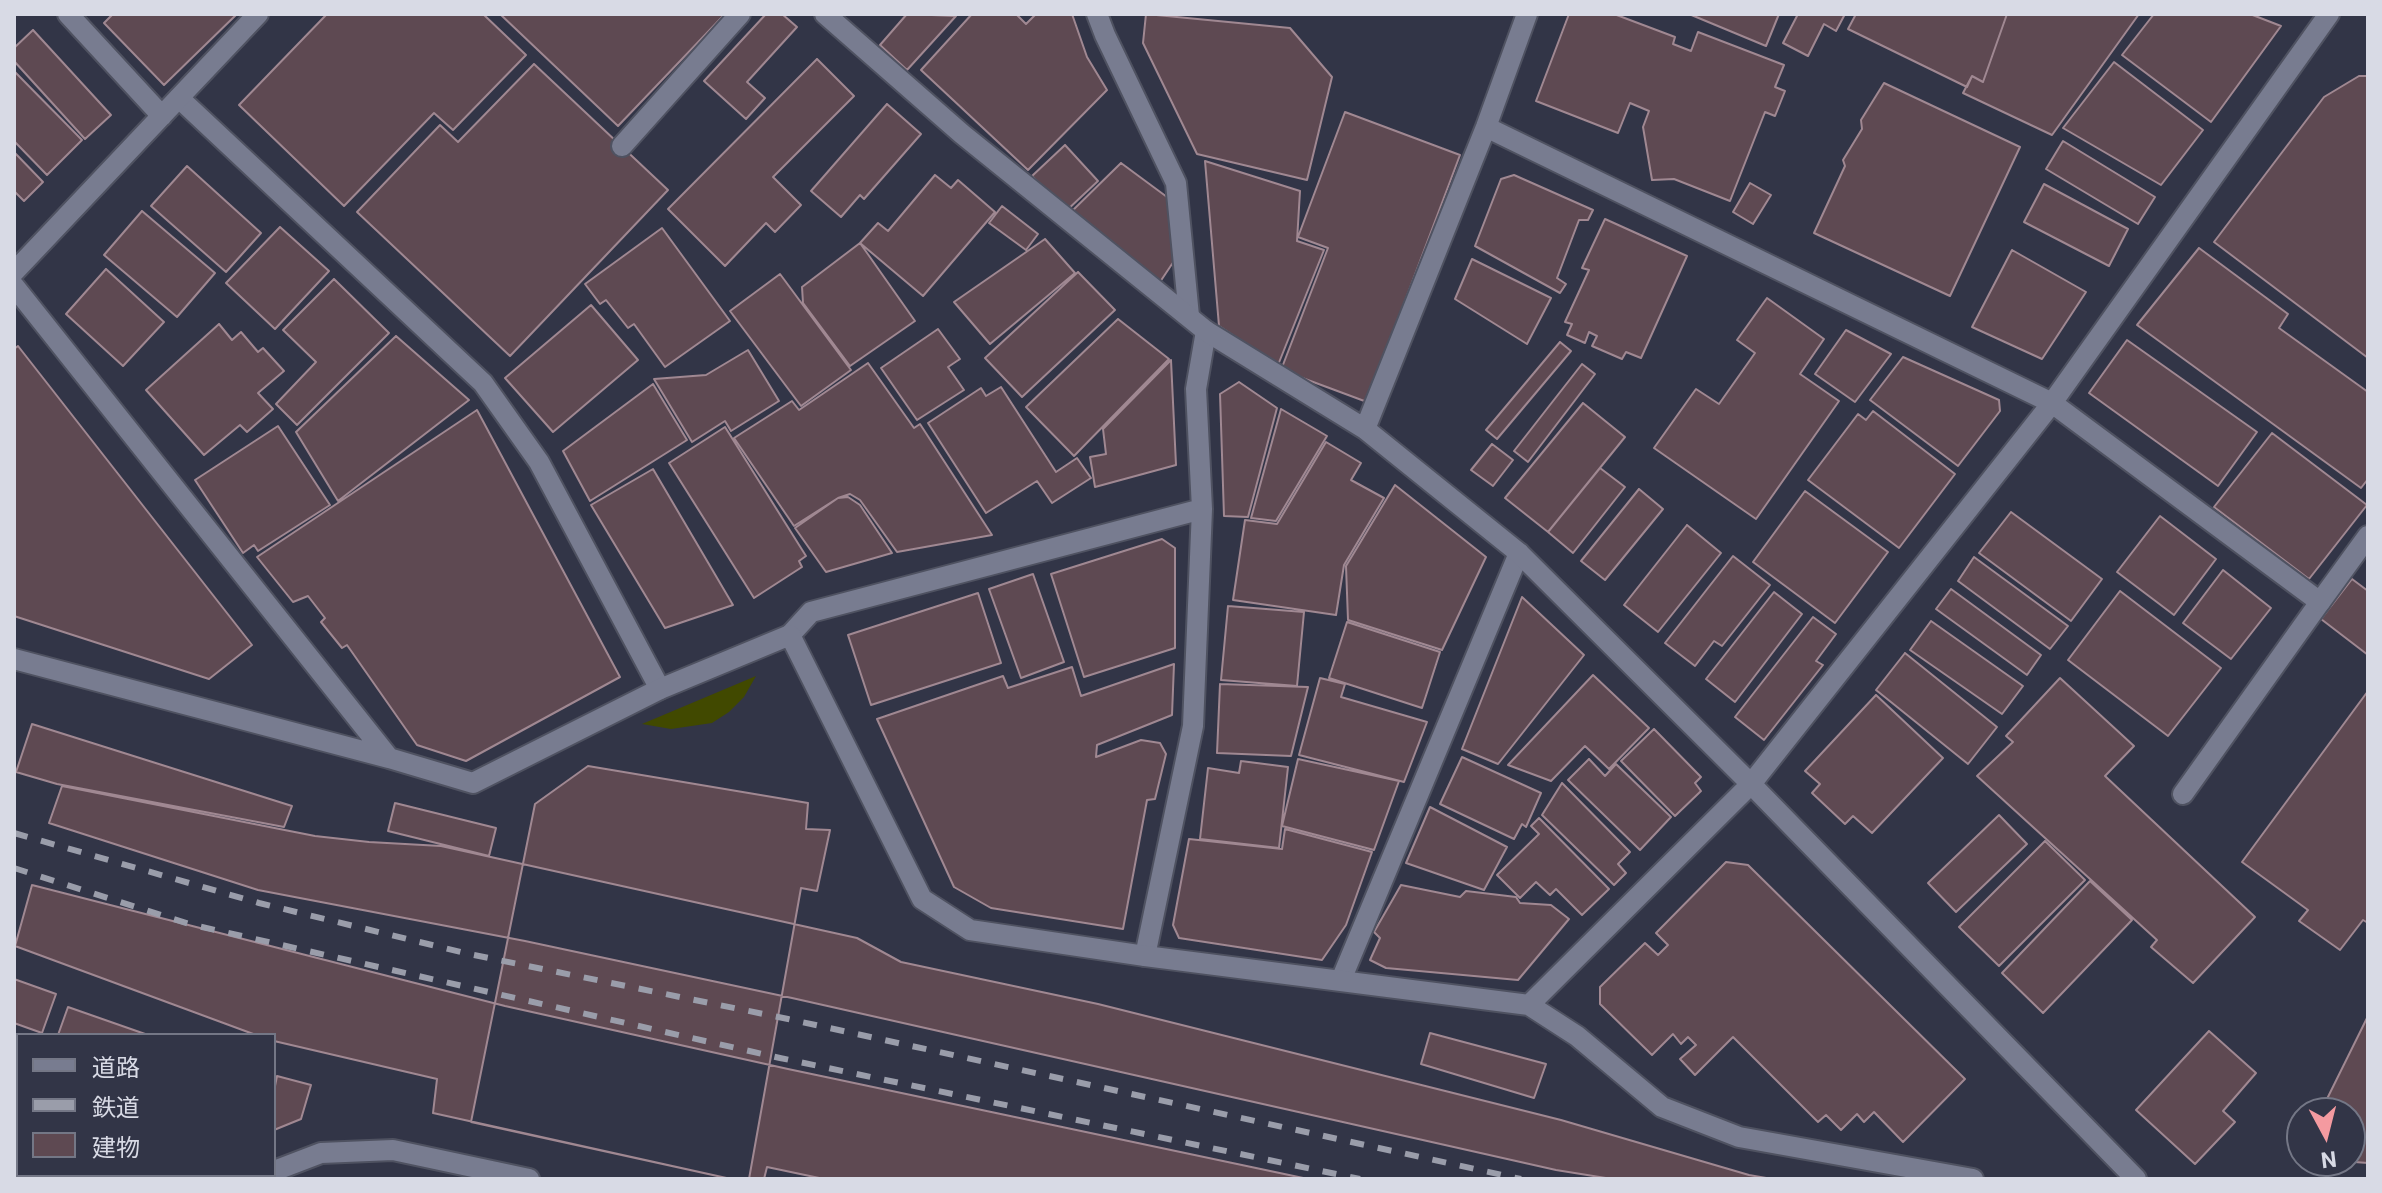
<!DOCTYPE html>
<meta charset="utf-8">
<style>
body{margin:0}
#map{position:relative;width:2382px;height:1193px;overflow:hidden;background:#323547;font-family:Roboto,"Noto Sans JP",sans-serif}
canvas{display:block}
.frame{position:absolute;inset:0;border:16px solid #d8dae5;pointer-events:none}
.legend{position:absolute;left:16px;top:1033px;width:260px;height:144px;box-sizing:border-box;background:#323547;border:2px solid #747786;margin:0;padding:10px 14px;list-style:none;font-size:24px;color:#d8dae5}
.legend li{display:flex;align-items:center;gap:16px;height:40px}
.legend b{width:40px;border:2px solid #747786}
.north{position:absolute;left:2286px;top:1097px;width:80px;height:80px;box-sizing:border-box;background:#323547;border:2px solid #747786;border-radius:50%;rotate:173deg;font-size:22px;font-weight:700;line-height:32px;text-align:center;color:#d8dae5}
.north::after{content:'';display:block;margin:auto;width:28px;height:36px;background:#f49aa0;clip-path:polygon(50% 0,100% 100%,50% 72%,0 100%)}
</style>
<div id="map">
<canvas width="2382" height="1193"></canvas>
<div class="frame"></div>
<ul class="legend">
<li><b style="height:10px;background:#787c90"></b>道路</li>
<li><b style="height:10px;background:#9a9daa"></b>鉄道</li>
<li><b style="height:22px;background:#5e4952"></b>建物</li>
</ul>
<div class="north">N</div>
</div>
<script>
const g = document.querySelector('canvas').getContext('2d');
g.lineJoin = 'round';
function fill(path, color) {
  g.fillStyle = color;
  g.fill(path, 'evenodd');
}
function poly(rows) {
  const path = new Path2D();
  for (const r of rows) {
    path.moveTo(r[0], r[1]);
    for (let i = 2; i < r.length; i += 2) path.lineTo(r[i], r[i + 1]);
  }
  return path;
}
function trace(path, color, width, dash) {
  g.strokeStyle = color;
  g.lineWidth = width;
  g.lineCap = dash ? 'butt' : 'round';
  g.setLineDash(dash || []);
  g.stroke(path);
}
const green = poly([
 [756,676,744,697,729,712,712,723,671,729,642,724]
]);
const building = poly([
 [113,14,237,14,164,85,104,23,113,14],
 [327,14,483,14,526,55,453,130,434,113,344,206,239,105,327,14],
 [500,14,725,14,618,126,500,14],
 [766,14,782,14,797,27,747,82,765,98,746,119,704,81,766,14],
 [907,14,956,16,907,70,880,45,907,14],
 [972,14,1016,14,1026,24,1036,14,1072,14,1087,57,1107,90,1028,170,921,70,972,14],
 [1146,14,1290,28,1332,77,1307,180,1197,154,1143,43,1146,14],
 [1569,14,1614,14,1675,37,1673,44,1691,51,1698,32,1784,65,1775,87,1785,91,1775,116,1765,112,1730,201,1674,179,1652,180,1643,127,1649,111,1630,103,1618,133,1536,101,1569,14],
 [1689,14,1779,14,1766,46,1689,14],
 [1798,14,1845,14,1836,31,1824,24,1808,56,1783,43,1798,14],
 [1856,14,2007,14,1983,82,1972,76,1967,87,1848,29,1856,14],
 [2007,14,2139,14,2052,135,1963,93,1972,76,1983,82,2007,14],
 [2154,14,2250,14,2281,26,2211,122,2122,55,2154,14],
 [33,30,111,115,85,139,14,61,14,48,33,30],
 [817,59,854,96,773,177,801,205,775,232,766,223,725,266,668,209,817,59],
 [2114,62,2203,130,2161,185,2063,128,2114,62],
 [534,64,668,190,510,356,357,212,440,125,458,142,534,64],
 [14,71,82,140,47,175,14,141,14,71],
 [2359,76,2368,76,2368,358,2214,242,2324,97,2359,76],
 [1884,83,2020,147,1950,296,1814,233,1845,166,1843,160,1862,129,1861,120,1884,83],
 [887,104,921,134,864,199,860,195,841,217,811,191,887,104],
 [1345,112,1460,155,1367,402,1281,370,1328,248,1298,237,1345,112],
 [2063,141,2155,197,2138,224,2046,169,2063,141],
 [1065,145,1098,181,1065,212,1032,176,1065,145],
 [14,152,43,182,24,201,14,191,14,152],
 [1205,161,1300,191,1297,241,1324,250,1278,365,1219,326,1205,161],
 [1121,163,1167,197,1174,261,1158,285,1069,214,1121,163],
 [187,166,261,233,226,272,151,206,187,166],
 [935,175,951,188,958,180,995,212,923,296,860,243,878,223,888,231,935,175],
 [1514,175,1593,210,1588,220,1579,220,1557,278,1566,284,1560,293,1475,246,1501,179,1514,175],
 [1750,183,1771,195,1753,224,1733,212,1750,183],
 [2044,184,2128,229,2109,266,2024,222,2044,184],
 [1002,206,1038,234,1026,250,989,223,1002,206],
 [142,211,215,273,177,317,104,255,142,211],
 [1605,219,1687,256,1641,358,1626,352,1622,359,1592,346,1597,336,1589,332,1585,343,1567,335,1572,324,1565,322,1589,270,1582,268,1605,219],
 [280,227,329,271,275,329,226,283,280,227],
 [662,228,730,321,665,367,634,324,628,328,606,300,600,304,585,284,662,228],
 [1045,239,1075,273,990,344,954,302,1045,239],
 [860,243,915,321,850,366,803,303,802,287,860,243],
 [2199,248,2288,314,2279,328,2368,392,2368,479,2361,488,2137,325,2199,248],
 [2012,250,2086,292,2042,359,1972,327,2012,250],
 [1472,259,1551,298,1527,344,1455,299,1472,259],
 [106,269,164,322,123,366,66,314,106,269],
 [1078,272,1115,310,1022,397,985,358,1078,272],
 [780,274,851,370,801,406,730,311,780,274],
 [334,279,389,333,297,425,276,404,316,362,283,330,334,279],
 [1767,298,1824,339,1800,374,1839,401,1756,519,1654,448,1696,389,1719,404,1755,353,1737,340,1767,298],
 [591,305,638,360,553,432,505,378,591,305],
 [1118,319,1169,359,1074,456,1026,407,1118,319],
 [219,324,232,340,241,332,258,352,263,348,284,371,258,393,273,409,247,432,240,425,204,455,146,390,219,324],
 [938,329,960,359,948,367,964,390,917,420,881,368,938,329],
 [1846,330,1891,354,1855,402,1815,374,1846,330],
 [396,336,469,400,338,501,296,432,396,336],
 [2127,340,2257,432,2218,486,2089,393,2127,340],
 [1560,342,1571,351,1497,439,1486,430,1560,342],
 [18,346,252,645,209,679,14,616,14,349,18,346],
 [748,350,779,401,731,431,725,421,692,442,654,379,706,375,748,350],
 [1903,357,1999,400,2000,411,1958,466,1870,400,1903,357],
 [1171,360,1176,465,1095,487,1090,457,1106,454,1103,429,1171,360],
 [868,363,914,428,920,424,992,535,897,552,860,500,850,494,838,498,794,526,734,438,792,401,799,410,868,363],
 [1582,364,1595,374,1528,462,1514,451,1582,364],
 [1239,382,1277,408,1248,517,1224,516,1220,394,1239,382],
 [653,384,687,440,590,501,563,451,653,384],
 [1001,387,1056,472,1077,458,1091,478,1052,503,1037,481,986,513,928,423,981,388,986,396,1001,387],
 [1583,403,1625,437,1548,532,1505,498,1583,403],
 [1281,409,1327,436,1276,521,1251,518,1281,409],
 [477,410,620,677,466,761,417,745,347,645,342,648,321,622,325,618,308,596,293,602,257,557,477,410],
 [1873,411,1955,474,1899,548,1808,480,1858,414,1866,420,1873,411],
 [278,426,330,505,258,551,254,545,243,553,195,480,278,426],
 [725,427,806,556,799,561,802,567,754,598,669,463,725,427],
 [2272,433,2367,505,2309,579,2214,507,2272,433],
 [1326,442,1361,463,1351,480,1384,498,1344,565,1336,615,1233,600,1245,520,1277,524,1326,442],
 [1492,444,1513,460,1493,486,1471,470,1492,444],
 [1600,468,1625,487,1573,553,1548,532,1600,468],
 [653,469,733,605,665,628,591,505,653,469],
 [1395,485,1486,557,1442,650,1348,620,1346,566,1395,485],
 [1639,489,1663,509,1605,580,1581,561,1639,489],
 [1805,491,1888,552,1835,623,1753,562,1805,491],
 [848,497,860,505,892,553,826,572,795,528,838,498,848,497],
 [2011,512,2102,579,2071,621,1979,553,2011,512],
 [2160,516,2216,559,2174,615,2117,572,2160,516],
 [1687,525,1721,553,1658,632,1624,605,1687,525],
 [1162,539,1175,548,1175,648,1084,677,1051,574,1162,539],
 [1733,556,1770,585,1722,646,1714,641,1695,666,1665,643,1733,556],
 [1974,557,2068,626,2050,649,1958,581,1974,557],
 [2223,570,2271,608,2231,659,2183,623,2223,570],
 [1033,574,1064,662,1021,678,989,589,1033,574],
 [2352,579,2368,591,2368,655,2321,619,2352,579],
 [1951,589,2041,655,2027,675,1936,609,1951,589],
 [2120,591,2221,668,2168,736,2068,660,2120,591],
 [1774,592,1802,614,1735,702,1706,679,1774,592],
 [978,593,1001,663,871,705,848,635,978,593],
 [1522,597,1584,655,1498,764,1462,749,1522,597],
 [1228,606,1304,612,1297,686,1221,680,1228,606],
 [1813,617,1836,634,1816,661,1823,665,1764,740,1735,717,1813,617],
 [1931,621,2023,686,2002,714,1910,650,1931,621],
 [1347,622,1440,652,1422,708,1329,678,1347,622],
 [1905,653,1997,727,1968,764,1876,690,1905,653],
 [1174,664,1172,715,1097,745,1096,757,1141,740,1160,743,1166,754,1155,799,1147,800,1123,929,991,908,954,887,877,719,1003,676,1008,688,1072,667,1081,696,1174,664],
 [1593,675,1649,728,1609,769,1585,746,1551,781,1508,765,1593,675],
 [1320,678,1345,684,1341,697,1427,722,1404,782,1299,755,1320,678],
 [2060,678,2134,746,2105,776,2255,917,2193,983,2151,947,2157,940,1977,776,2013,742,2006,736,2060,678],
 [1220,684,1308,687,1291,756,1217,753,1220,684],
 [2368,691,2368,923,2363,920,2340,950,2299,921,2308,910,2242,862,2368,691],
 [1876,695,1943,758,1872,833,1853,816,1845,824,1812,793,1820,784,1805,771,1876,695],
 [32,724,292,806,284,827,57,784,16,772,32,724],
 [1654,729,1701,777,1695,783,1701,791,1675,816,1621,761,1654,729],
 [1462,757,1541,793,1526,827,1522,824,1514,839,1440,804,1462,757],
 [1298,759,1399,781,1374,850,1282,826,1298,759],
 [1589,759,1605,776,1616,764,1671,817,1640,850,1568,780,1589,759],
 [1241,761,1288,767,1279,848,1200,839,1208,768,1239,773,1241,761],
 [588,766,808,803,806,829,830,830,817,891,801,888,749,1179,731,1179,471,1122,535,804,588,766],
 [1562,783,1630,852,1618,864,1626,873,1614,885,1542,815,1562,783],
 [62,786,315,836,369,842,441,846,857,938,901,962,1098,1004,1561,1120,1749,1175,1772,1179,1612,1179,1556,1170,792,998,525,941,258,890,49,823,62,786],
 [395,803,496,828,489,856,388,831,395,803],
 [1430,807,1507,847,1484,890,1406,863,1430,807],
 [1999,815,2027,844,1956,912,1928,883,1999,815],
 [1539,818,1609,889,1582,915,1556,889,1550,895,1536,882,1520,898,1497,875,1539,834,1531,826,1539,818],
 [1285,829,1372,852,1346,925,1322,960,1179,938,1173,925,1189,839,1282,849,1285,829],
 [2045,841,2085,880,1999,966,1959,927,2045,841],
 [1726,862,1748,865,1965,1079,1903,1142,1874,1112,1864,1122,1857,1114,1841,1130,1826,1115,1818,1122,1733,1037,1695,1075,1680,1059,1696,1045,1688,1037,1681,1044,1673,1034,1652,1055,1600,1004,1600,987,1645,943,1658,955,1668,945,1656,933,1726,862],
 [2090,881,2132,920,2043,1013,2002,973,2090,881],
 [32,885,505,1006,788,1069,1308,1179,824,1179,767,1167,764,1179,731,1179,433,1113,437,1079,274,1041,274,1035,256,1035,15,946,32,885],
 [1401,885,1460,897,1466,891,1516,897,1520,903,1551,905,1569,919,1518,980,1386,968,1370,960,1380,938,1374,932,1401,885],
 [14,979,56,994,42,1033,14,1023,14,979],
 [68,1007,148,1035,58,1035,68,1007],
 [2368,1016,2368,1163,2341,1161,2350,1161,2350,1113,2320,1113,2368,1016],
 [2209,1031,2256,1073,2223,1111,2235,1122,2195,1164,2136,1110,2209,1031],
 [1430,1033,1546,1064,1534,1098,1421,1064,1430,1033],
 [14,1039,18,1040,18,1126,14,1125,14,1039],
 [277,1076,311,1085,301,1119,274,1130,274,1091,277,1076]
]);
const service = poly([
 [1097,14,1105,35,1176,183,1189,316],
 [179,98,483,383,539,462,660,689],
 [622,146,740,14],
 [790,635,811,612,1202,509],
 [2183,794,2320,602],
 [1145,956,1193,726,1202,509,1196,389,1206,331],
 [1341,980,1519,553]
]);
const minor = poly([
 [68,14,162,116],
 [825,14,962,134,1206,331,1365,429,1519,553,1751,784,2136,1179],
 [1486,127,2052,403,2320,602,2368,536],
 [14,272,258,14],
 [14,286,389,758,473,783,660,689,790,635,922,899,970,930,1145,956,1529,1005,1577,1036,1662,1107,1739,1137,1973,1179],
 [1365,429,1486,127,1527,14],
 [14,659,389,758],
 [1529,1005,1751,784,2052,403,2329,14],
 [274,1171,321,1153,393,1150,529,1179],
 [253,1179,263,1175]
]);
const rail = poly([
 [14,833,259,903,469,954,788,1019,1521,1179],
 [14,868,189,924,780,1058,1360,1179]
]);
fill(green, '#414900');
fill(building, '#5e4952');
trace(building, '#a08892', 2);
trace(service, '#4f5261', 24);
trace(minor, '#4f5261', 24);
trace(service, '#787c90', 20);
trace(minor, '#787c90', 20);
trace(rail, '#9a9daa', 6, [14, 14]);
</script>
